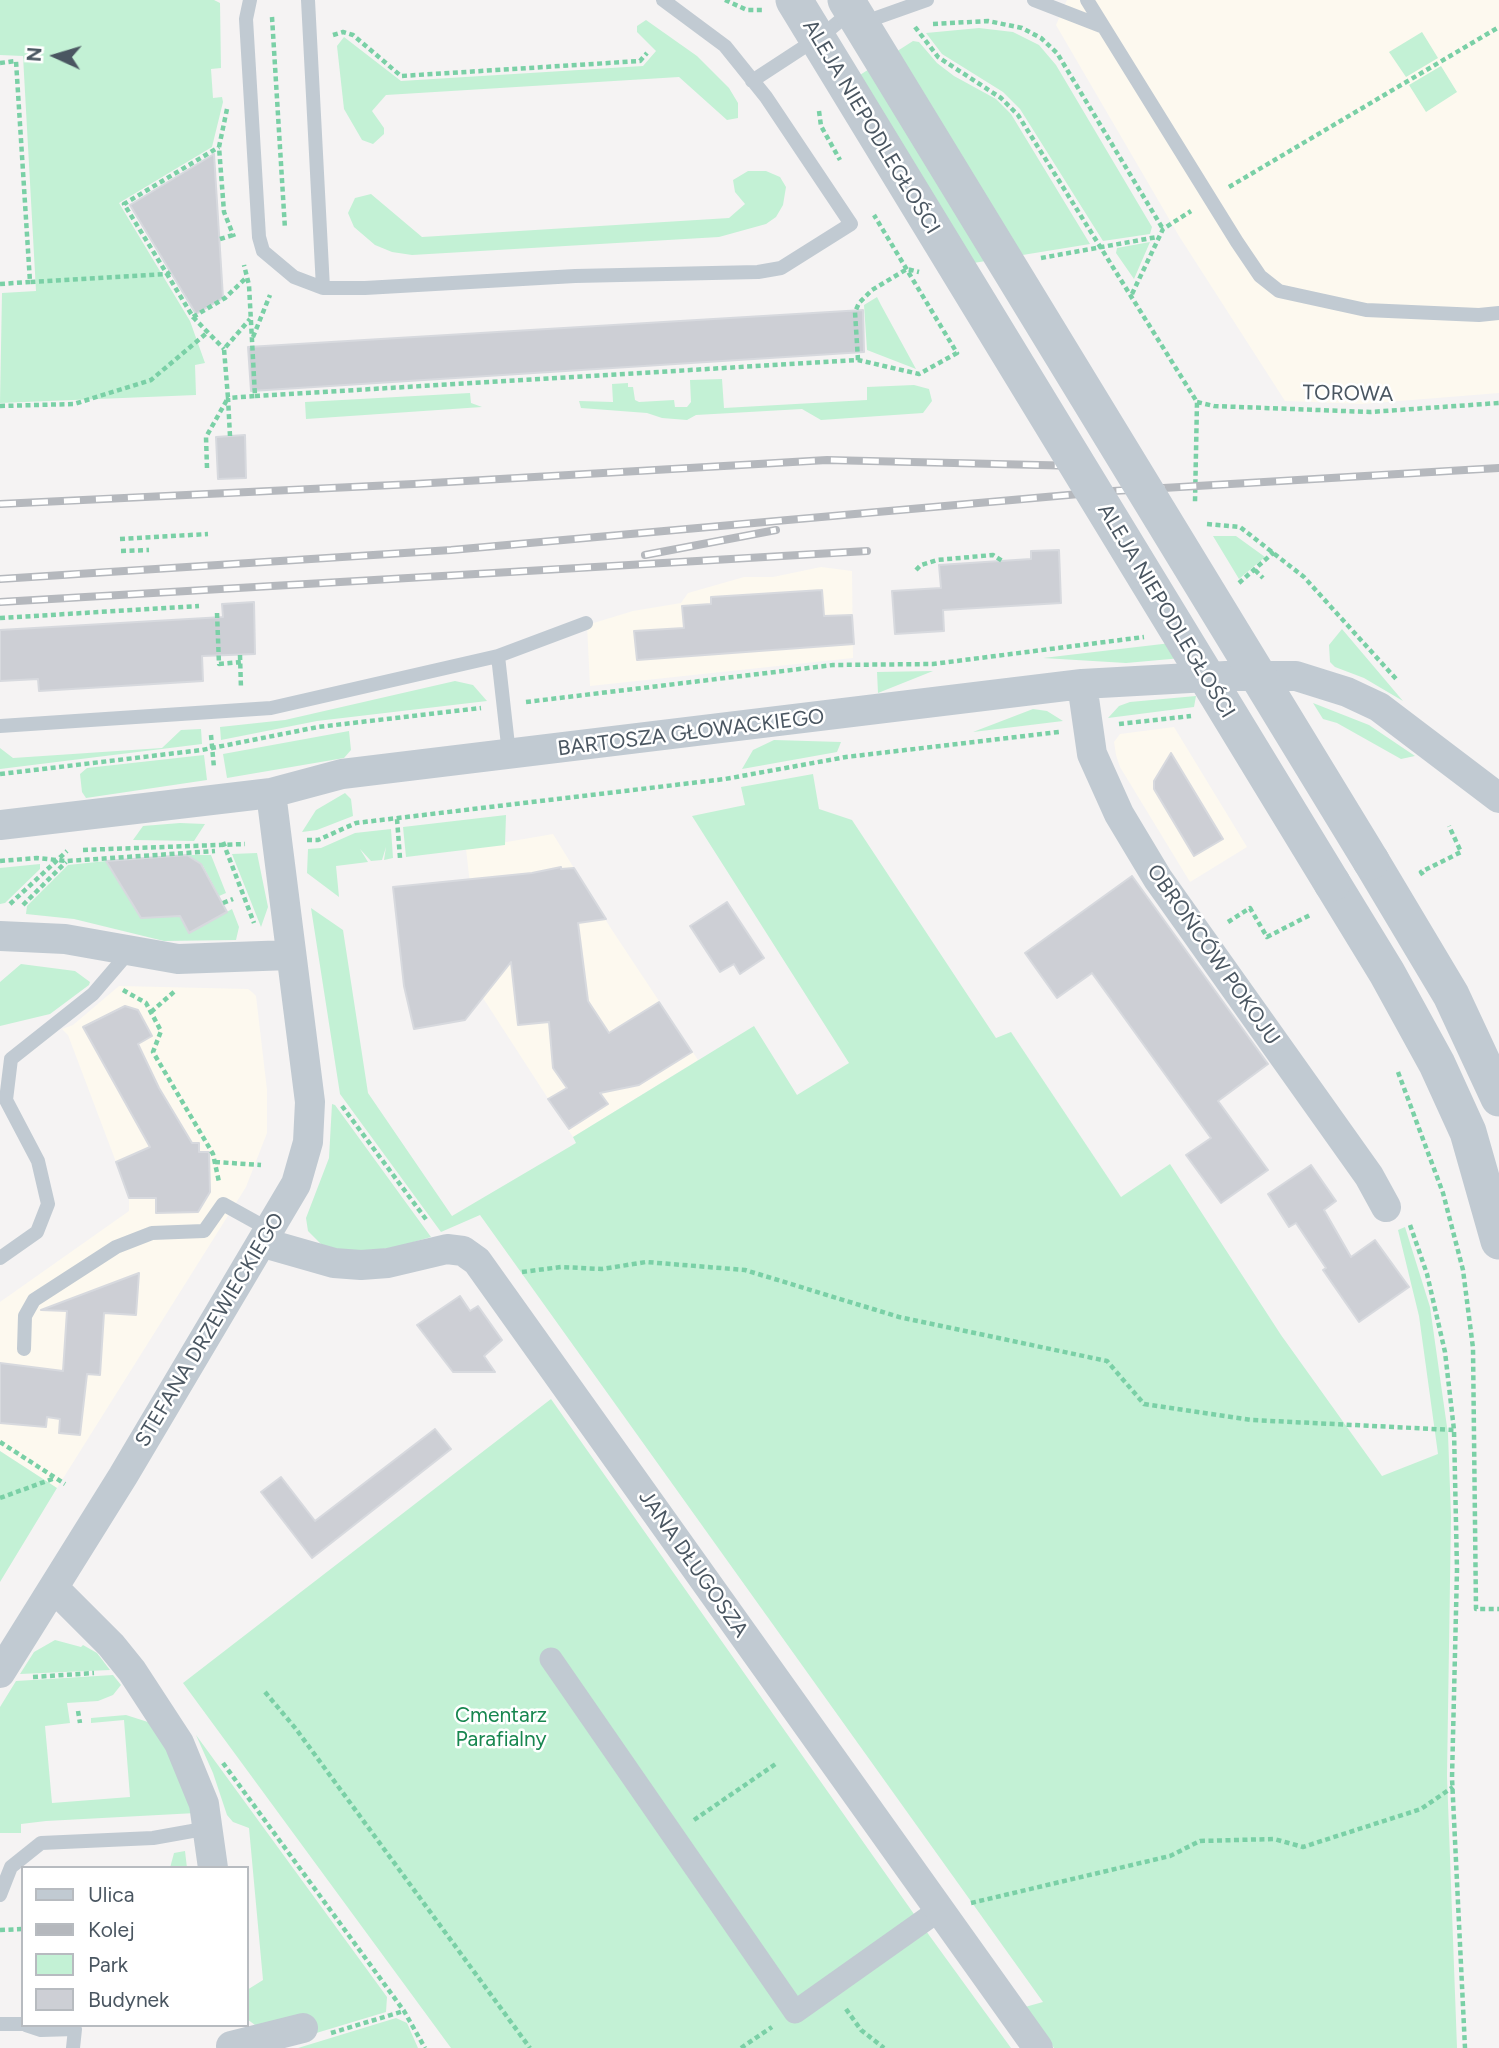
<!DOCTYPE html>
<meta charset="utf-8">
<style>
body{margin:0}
#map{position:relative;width:1499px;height:2048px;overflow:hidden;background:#f5f3f3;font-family:Figtree,sans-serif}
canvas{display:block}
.legend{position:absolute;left:21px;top:1866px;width:228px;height:161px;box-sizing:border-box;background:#fff;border:2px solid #b7bbc0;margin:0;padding:9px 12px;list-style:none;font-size:21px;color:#4a5661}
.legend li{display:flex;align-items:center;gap:14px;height:35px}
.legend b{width:35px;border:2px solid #b7bbc0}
.north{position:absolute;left:21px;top:21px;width:70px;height:70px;-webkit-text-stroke:5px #fff;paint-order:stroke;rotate:274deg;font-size:19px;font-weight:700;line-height:28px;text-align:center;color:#4a5661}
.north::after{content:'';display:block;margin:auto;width:24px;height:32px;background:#4a5661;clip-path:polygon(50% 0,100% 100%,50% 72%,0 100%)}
</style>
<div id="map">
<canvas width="1499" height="2048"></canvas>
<ul class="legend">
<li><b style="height:9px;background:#c1cad2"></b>Ulica</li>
<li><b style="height:9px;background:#b5b8bd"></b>Kolej</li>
<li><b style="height:19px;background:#c3f1d5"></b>Park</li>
<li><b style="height:19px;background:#cdcfd5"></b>Budynek</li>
</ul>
<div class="north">N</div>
</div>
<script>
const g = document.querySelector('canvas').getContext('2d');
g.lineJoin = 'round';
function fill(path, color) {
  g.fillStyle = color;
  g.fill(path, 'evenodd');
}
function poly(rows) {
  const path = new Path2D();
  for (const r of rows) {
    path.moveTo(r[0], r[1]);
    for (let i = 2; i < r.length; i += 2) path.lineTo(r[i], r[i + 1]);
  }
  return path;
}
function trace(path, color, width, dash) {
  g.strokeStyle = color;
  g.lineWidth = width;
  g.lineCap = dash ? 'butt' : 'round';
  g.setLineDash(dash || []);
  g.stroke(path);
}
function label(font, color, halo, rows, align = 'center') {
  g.font = font + ' Figtree,sans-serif';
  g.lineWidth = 5;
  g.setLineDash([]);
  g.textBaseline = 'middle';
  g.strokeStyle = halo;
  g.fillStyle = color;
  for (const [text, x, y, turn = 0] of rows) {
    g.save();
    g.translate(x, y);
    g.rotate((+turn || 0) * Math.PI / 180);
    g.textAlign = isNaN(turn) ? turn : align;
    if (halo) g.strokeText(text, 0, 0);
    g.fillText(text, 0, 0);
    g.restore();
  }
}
const commercial = poly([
 [1067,0,1499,0,1499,393,1362,404,1285,401,1179,236,1056,25],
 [821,567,852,571,853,658,590,686,587,625,633,611,681,603,688,593,744,577,773,577],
 [1174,727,1247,847,1190,882,1120,767,1116,755,1114,742,1120,734],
 [553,834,610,927,698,1060,573,1137,483,998,466,849],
 [119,986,248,989,252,992,256,996,267,1090,267,1133,246,1187,57,1488,0,1451,0,1302,129,1211,129,1198,116,1162,68,1035,62,1029,73,1025]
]);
const green = poly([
 [0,0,214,0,220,3,221,68,211,69,213,98,222,97,223,102,212,147,119,203,190,321,205,363,195,365,196,395,0,403,2,293,36,291,23,56,0,55],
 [646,20,697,56,729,88,738,103,738,118,727,120,679,77,386,95,372,111,384,128,384,134,373,144,362,140,344,109,337,46,344,37,401,81,643,66,656,51,637,32,637,26],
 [979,28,1013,32,1039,45,1056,65,1152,227,1150,234,1103,241,1020,109,1003,92,942,54,926,33],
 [1422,32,1438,58,1406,77,1389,52],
 [913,41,919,42,937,63,954,76,996,99,1011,114,1090,244,943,268,838,89],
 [1441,66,1457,92,1426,112,1409,85],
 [748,171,766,171,780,177,786,187,783,205,776,217,766,224,719,237,412,255,392,252,375,245,354,227,348,213,355,198,371,194,422,237,729,218,745,204,735,192,733,180],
 [1150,242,1134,279,1116,253,1117,248],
 [877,297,881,305,916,369,867,350,864,305],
 [722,379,724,408,867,400,867,387,914,385,929,389,932,401,923,413,821,420,802,409,696,415,687,420,662,418,647,413,581,408,579,401,613,402,612,384,628,383,628,387,633,387,635,400,639,402,674,400,675,407,687,407,691,402,690,380],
 [470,393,471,403,482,407,306,419,305,402],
 [1213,536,1236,536,1265,557,1239,579],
 [1342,629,1403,701,1364,678,1335,667,1330,662,1329,645],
 [1171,643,1182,658,1126,663,1043,658],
 [933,671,878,693,877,672],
 [455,681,473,685,487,701,317,721,221,740,220,727,285,720],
 [1196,696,1194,707,1108,718,1119,706,1130,702],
 [1313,703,1369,725,1415,756,1401,759,1337,723,1323,719],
 [1033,709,1047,711,1063,721,973,732],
 [201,729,202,744,0,769,0,748,13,758,162,748,181,730],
 [349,731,351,750,344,758,227,778,223,754],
 [774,740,841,742,837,752,742,769,753,750],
 [204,755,207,780,86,798,82,792,80,774,87,768],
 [813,774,819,809,852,820,996,1038,1011,1032,1121,1197,1170,1164,1281,1335,1382,1476,1438,1454,1419,1316,1398,1230,1405,1227,1430,1307,1448,1434,1451,1516,1447,1776,1457,2048,1054,2048,1025,2007,1043,2002,480,1215,441,1232,340,1094,311,908,343,930,368,1093,452,1216,576,1143,573,1137,754,1026,797,1095,849,1063,692,816,745,805,741,787],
 [345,793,351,799,353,816,317,830,302,832,316,810],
 [506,815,505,845,406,857,403,827],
 [180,823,205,824,194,841,133,840,143,826],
 [391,829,393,858,384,860,386,847,382,860,371,861,360,849,368,862,336,866,339,897,307,873,308,849,321,848,355,833],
 [257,853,268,907,261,927,232,854],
 [182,855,211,855,226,893,219,896,203,866],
 [106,861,141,918,180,916,190,933,232,909,239,927,236,940,164,941,74,919,26,914,27,906,68,865],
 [40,864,40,869,5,903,0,904,0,868],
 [21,964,75,971,90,982,89,985,50,1014,0,1026,0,982],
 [332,1104,335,1105,431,1237,393,1248,345,1252,323,1246,308,1231,306,1218,329,1158],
 [551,1399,921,1924,1011,2048,451,2048,183,1683],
 [0,1451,57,1488,0,1582],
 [55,1640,81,1647,83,1645,97,1653,110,1670,20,1674,34,1652],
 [113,1675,121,1685,113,1695,98,1701,67,1703,70,1723,45,1726,52,1803,130,1797,124,1720,91,1723,91,1718,126,1715,151,1723,177,1764,196,1813,46,1821,21,1824,21,1833,0,1833,0,1707,16,1681],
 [196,1735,387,1997,386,2012,313,2034,259,2028,247,2019,247,1990,263,1980,249,1828,233,1822,227,1815,213,1773],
 [185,1851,187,1868,170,1868,174,1853],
 [396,2018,407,2023,418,2048,298,2048]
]);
const building = poly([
 [214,154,223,298,196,314,130,205,214,154],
 [863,310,864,352,251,391,248,347,863,310],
 [245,435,246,478,218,479,216,437,245,435],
 [1059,550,1061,603,943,610,944,631,895,634,892,591,941,588,939,565,1031,559,1031,551,1059,550],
 [822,590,824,616,852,615,854,644,637,660,634,631,684,628,682,606,711,604,711,597,822,590],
 [254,602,255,654,202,656,203,681,39,691,38,679,0,681,0,630,223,617,222,604,254,602],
 [1171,753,1223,839,1194,856,1154,789,1154,781,1171,753],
 [187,855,201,864,227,912,189,933,180,916,141,918,106,861,187,855],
 [561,867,561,869,574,868,606,919,578,923,588,1001,609,1033,659,1002,692,1052,639,1085,600,1093,608,1104,569,1129,548,1099,567,1088,553,1068,549,1022,518,1025,511,962,465,1020,414,1029,404,986,393,887,532,873,561,867],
 [1132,876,1268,1064,1218,1101,1268,1170,1221,1203,1186,1155,1211,1138,1092,973,1057,998,1025,953,1132,876],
 [727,902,764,958,740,974,734,964,720,972,690,926,727,902],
 [125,1006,138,1010,152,1036,138,1044,159,1088,192,1143,199,1143,199,1152,209,1152,210,1192,198,1212,156,1213,156,1198,129,1198,116,1162,150,1147,83,1027,125,1006],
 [1311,1165,1336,1201,1324,1210,1351,1257,1375,1240,1409,1287,1359,1322,1323,1270,1326,1268,1296,1223,1289,1227,1268,1194,1311,1165],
 [139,1273,136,1315,104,1313,100,1375,87,1374,80,1435,59,1433,60,1419,47,1417,46,1427,0,1423,0,1363,63,1371,67,1311,41,1310,139,1273],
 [460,1296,470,1311,478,1306,502,1340,484,1356,495,1372,453,1372,417,1325,460,1296],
 [435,1429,451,1449,312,1558,261,1492,281,1477,315,1521,435,1429]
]);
const path = poly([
 [725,0,747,10,764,10],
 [272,17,285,229],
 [933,24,988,21,1022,28,1041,38,1057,53,1163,229],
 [915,27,938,57,1001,98,1018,115,1197,402,1195,502],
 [333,35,343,32,353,35,401,76,640,61,647,53],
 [0,63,16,61,30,282,167,274,193,317,225,298,247,277],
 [227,109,219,147,224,212,234,237],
 [819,111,821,126,840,160],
 [1229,187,1499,27],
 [220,239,233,235],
 [1041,258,1157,237],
 [170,272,167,274,124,204,219,147],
 [0,284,30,282],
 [1132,294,1163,229,1191,211],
 [193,317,224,349],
 [253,337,270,295],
 [858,360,855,312,859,303,872,290,907,269,919,272],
 [255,396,858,360,919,374,957,353,874,215],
 [1197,402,1214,406,1370,412,1499,403],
 [0,406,74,404,151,380,208,332],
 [230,436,228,398,255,396,249,285,244,265],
 [207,468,206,437,228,398,224,349,250,319],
 [1207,524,1240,527,1304,577,1397,680],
 [120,539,208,534],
 [121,551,149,550],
 [916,570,921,565,937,560,993,555,1004,562],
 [1255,570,1263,578],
 [1239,583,1274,552],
 [217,613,219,664,241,662],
 [0,618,199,606],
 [240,655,241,689],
 [526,702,833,665,933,664,1144,637],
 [1119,724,1191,716],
 [211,735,214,768],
 [0,774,202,750,318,727,481,708],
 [397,819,400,858],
 [307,840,318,840,356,823,725,779,846,757,1059,732],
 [223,842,254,923],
 [83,850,245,844],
 [0,861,37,858,67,861,215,851],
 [1423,875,1421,872,1461,852,1449,826],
 [223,903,233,899],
 [10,904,67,851],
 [23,905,66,862],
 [1228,922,1250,908,1267,937,1312,914],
 [123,990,146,1003,161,1031,153,1052,213,1154,219,1182],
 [151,1012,175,991],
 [1398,1072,1443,1193,1463,1270,1473,1348,1476,1609,1499,1609],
 [342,1106,428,1222],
 [215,1162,261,1165],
 [1410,1225,1427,1274,1445,1352,1454,1430,1457,1570,1452,1778,1465,2048],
 [522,1272,561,1267,602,1269,646,1262,745,1270,899,1317,1107,1361,1144,1404,1252,1420,1454,1430],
 [0,1442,65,1484],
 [0,1498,55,1478],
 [33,1677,94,1673],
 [265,1692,296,1729,530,2048],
 [78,1711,80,1723],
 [223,1763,404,2011,425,2048],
 [694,1820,777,1763],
 [971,1903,1170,1856,1200,1841,1274,1839,1303,1847,1421,1809,1453,1787],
 [0,1930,23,1929],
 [846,2009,861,2030,884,2048],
 [331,2033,404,2011],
 [741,2048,772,2027]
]);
const service = poly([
 [250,0,246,19,259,237,263,251,294,277,323,288,365,288,575,276,758,272,781,268,851,224,766,97,725,46,663,0],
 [308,0,323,288],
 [1034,0,1101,26],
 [1087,0,1237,242,1260,276,1279,291,1366,310,1479,315,1499,313],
 [862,23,927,0],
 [752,81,824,34,853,10],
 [498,656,509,754],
 [0,726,271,708,498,656,586,623],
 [0,1258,37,1232,48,1204,38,1161,6,1100,11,1059,93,994,129,952],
 [24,1349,25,1316,34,1300,116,1247,152,1233,204,1231,223,1204,270,1230],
 [0,1895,11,1867,41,1843,153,1838,209,1828],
 [0,2024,23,2024],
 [26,2025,41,2030,75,2029,73,2048]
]);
const pedestrian = poly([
 [551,1659,795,2012,939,1910]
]);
const minor = poly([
 [1082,684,1092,754,1119,814,1158,879,1369,1176,1386,1207],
 [0,825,271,793,342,774,1082,684,1226,676,1296,676,1347,692,1379,707,1499,798],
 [0,936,65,939,178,959,290,955],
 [264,1243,334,1263,361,1265,388,1263,447,1249,463,1251,477,1261,1038,2048],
 [54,1588,111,1645,132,1671,179,1743,204,1804,213,1868],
 [0,1673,123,1476,296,1184,308,1142,310,1102,271,793],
 [231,2046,303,2028]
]);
const tertiary = poly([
 [1371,861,1451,995,1499,1098],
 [1332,883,1387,973,1437,1064,1468,1132,1499,1241]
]);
const rail = poly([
 [0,504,414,484,827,460,1081,466],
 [645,555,776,530],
 [0,579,451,550,1113,491,1499,468],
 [0,602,867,551]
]);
const tertiaryBridge = poly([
 [794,0,1332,883],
 [846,0,1371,861]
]);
const streetNames = [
 ["ALEJA NIEPODLEGŁOŚCI",871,127,59],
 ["TOROWA",1348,394,1],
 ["ALEJA NIEPODLEGŁOŚCI",1166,611,59],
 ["BARTOSZA GŁOWACKIEGO",691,733,-7],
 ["OBROŃCÓW POKOJU",1213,955,55],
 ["STEFANA DRZEWIECKIEGO",210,1330,-59],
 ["JANA DŁUGOSZA",693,1564,55]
];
const parkNames = [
 ["Cmentarz",501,1716],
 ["Parafialny",501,1740]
];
fill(commercial, '#fdf9ef');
fill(green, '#c3f1d5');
fill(building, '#cdcfd5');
trace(building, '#d7d9de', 2);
trace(path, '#7ad0a6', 4.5, [5, 3.5]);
trace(service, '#c1cad2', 14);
trace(pedestrian, '#c1cad2', 23);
trace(minor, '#c1cad2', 30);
trace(tertiary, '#c1cad2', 37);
trace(rail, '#b5b8bd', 8);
trace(rail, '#fff', 5, [16]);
trace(tertiaryBridge, '#c1cad2', 37);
label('21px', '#4a5661', '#fff', streetNames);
label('21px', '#17864f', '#fff', parkNames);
</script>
